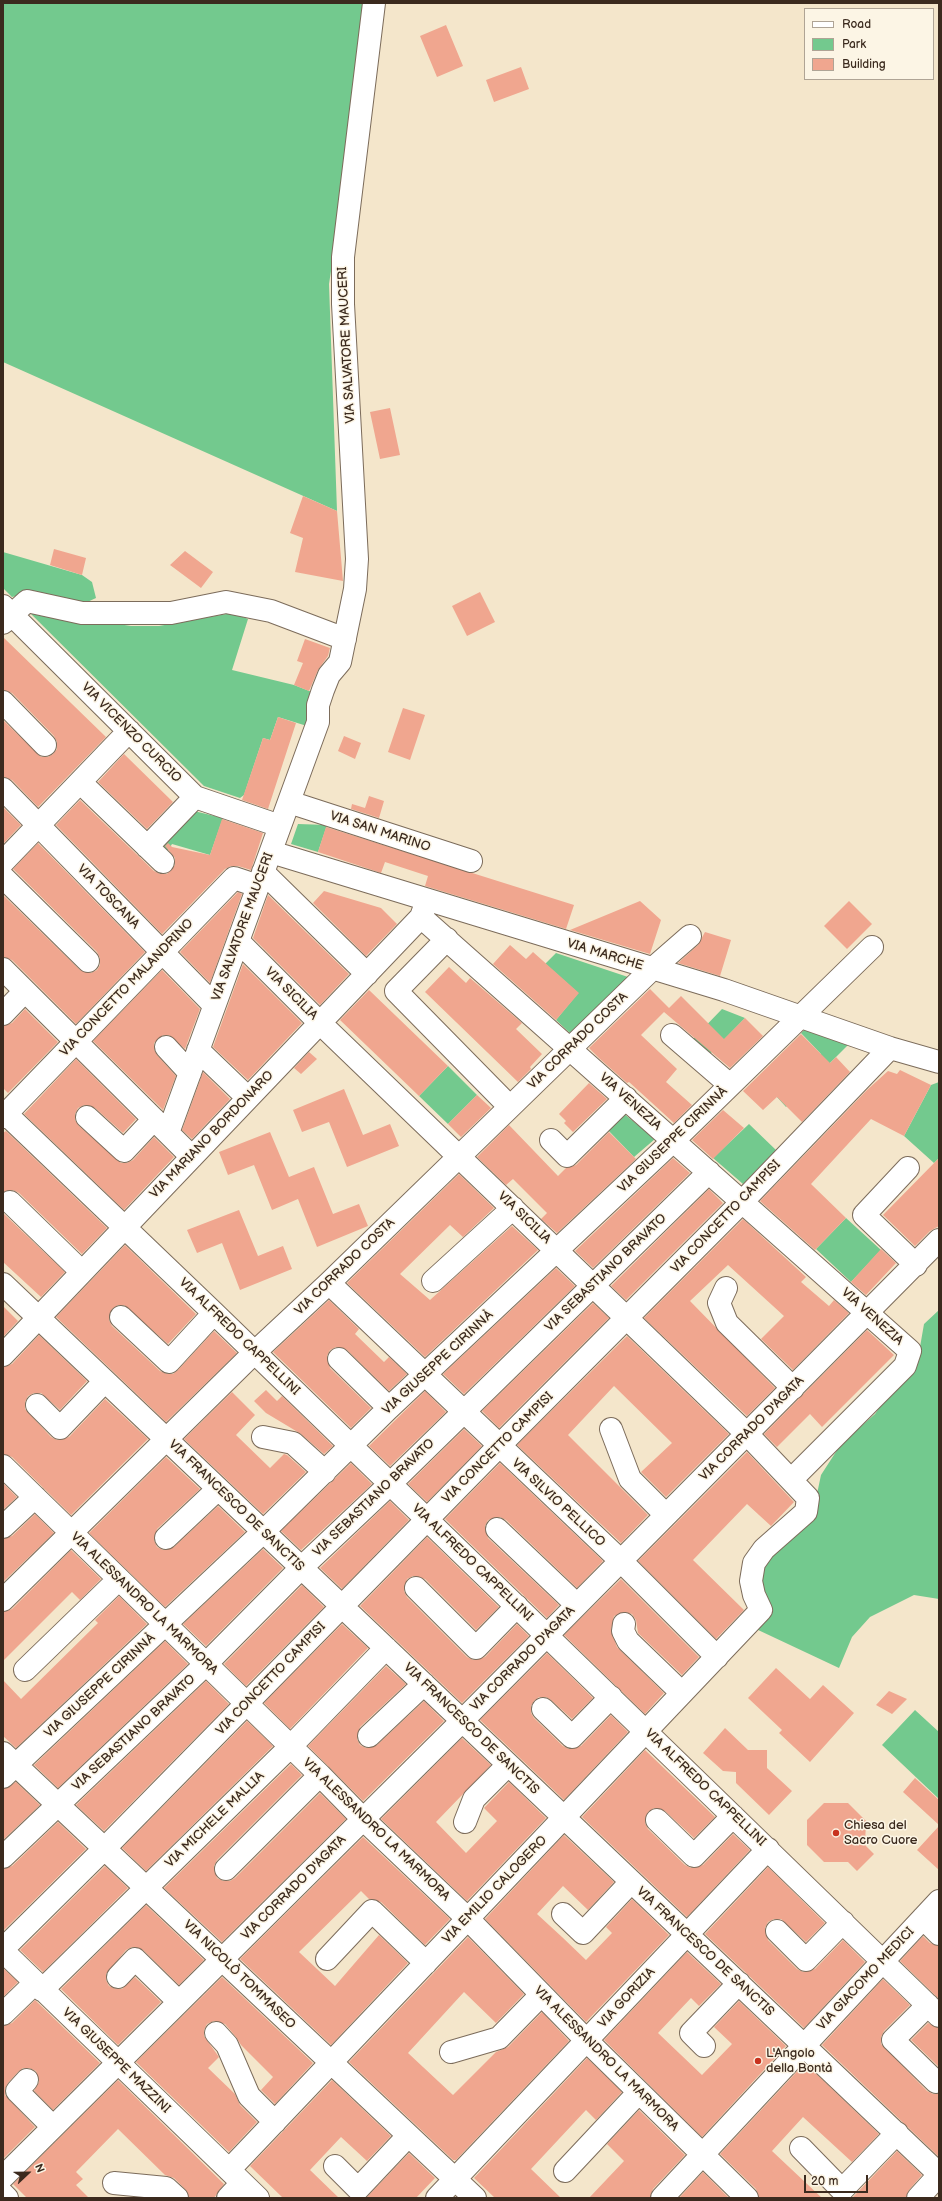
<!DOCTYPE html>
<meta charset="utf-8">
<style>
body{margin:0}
#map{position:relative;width:942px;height:2201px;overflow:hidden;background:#f4e6cb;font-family:"Balsamiq Sans",sans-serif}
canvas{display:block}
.frame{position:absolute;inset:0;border:4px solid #3b2a1e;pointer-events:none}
.legend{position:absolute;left:804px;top:8px;width:130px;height:72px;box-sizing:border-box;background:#fcf5e5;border:1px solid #afa495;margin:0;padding:5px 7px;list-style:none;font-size:12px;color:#3b2a1e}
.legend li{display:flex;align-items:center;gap:8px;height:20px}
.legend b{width:20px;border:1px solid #afa495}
.north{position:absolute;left:8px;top:2153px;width:40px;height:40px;-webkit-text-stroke:3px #fcf5e5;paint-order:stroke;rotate:68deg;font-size:11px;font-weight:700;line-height:16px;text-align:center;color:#3b2a1e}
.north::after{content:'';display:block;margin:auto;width:14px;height:18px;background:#3b2a1e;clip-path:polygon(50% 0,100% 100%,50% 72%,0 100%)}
.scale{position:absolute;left:804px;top:2175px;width:64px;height:18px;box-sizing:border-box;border:2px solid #3b2a1e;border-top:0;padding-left:5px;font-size:12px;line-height:14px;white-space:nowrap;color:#3b2a1e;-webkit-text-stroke:3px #fcf5e5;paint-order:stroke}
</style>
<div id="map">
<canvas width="942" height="2201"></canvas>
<div class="frame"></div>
<ul class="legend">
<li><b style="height:5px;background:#fff"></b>Road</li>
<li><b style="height:11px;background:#73c98e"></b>Park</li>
<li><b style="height:11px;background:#f0a68f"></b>Building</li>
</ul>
<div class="north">N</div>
<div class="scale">20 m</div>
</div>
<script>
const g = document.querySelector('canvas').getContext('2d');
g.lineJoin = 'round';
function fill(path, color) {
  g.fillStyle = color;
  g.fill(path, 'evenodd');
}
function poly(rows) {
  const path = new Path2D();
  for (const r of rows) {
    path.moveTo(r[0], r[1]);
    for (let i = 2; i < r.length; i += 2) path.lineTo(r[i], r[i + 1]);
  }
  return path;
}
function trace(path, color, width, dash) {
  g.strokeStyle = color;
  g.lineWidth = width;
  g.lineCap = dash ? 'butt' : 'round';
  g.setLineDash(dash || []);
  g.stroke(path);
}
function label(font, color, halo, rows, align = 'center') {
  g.font = font + ' "Balsamiq Sans",sans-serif';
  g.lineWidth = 3;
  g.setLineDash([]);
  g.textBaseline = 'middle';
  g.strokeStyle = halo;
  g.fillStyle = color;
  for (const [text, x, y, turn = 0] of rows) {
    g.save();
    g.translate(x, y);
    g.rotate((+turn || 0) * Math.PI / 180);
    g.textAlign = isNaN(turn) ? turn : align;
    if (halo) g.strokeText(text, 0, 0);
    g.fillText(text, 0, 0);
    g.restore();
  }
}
const green = poly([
 [3,3,367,3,360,82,329,284,337,511,3,362],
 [3,552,82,575,92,582,96,598,83,604,28,593,12,597,3,588],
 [27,610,131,626,159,626,232,613,248,619,232,670,294,685,317,694,307,726,278,717,270,740,263,738,244,795,240,798,204,786],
 [194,811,223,818,210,855,172,844,166,854,159,846],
 [298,824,327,825,318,852,291,844],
 [556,953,631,978,571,1034,556,1020,578,993,545,964],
 [722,1009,745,1018,710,1054,692,1040],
 [807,1027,848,1045,786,1107,777,1097,821,1054,801,1033],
 [448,1066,477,1095,448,1124,419,1096],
 [939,1082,939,1158,934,1163,904,1136,931,1085],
 [623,1113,655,1139,634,1157,606,1128],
 [749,1124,776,1150,743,1184,713,1158],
 [846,1218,881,1250,851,1282,816,1249],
 [939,1310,939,1599,914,1595,870,1617,852,1637,839,1668,756,1629,763,1595,761,1563,817,1494,821,1475,841,1444,875,1414,888,1395,912,1368,920,1347,924,1324],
 [915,1710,939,1732,939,1799,882,1745]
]);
const building = poly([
 [446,25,463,66,437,77,420,36],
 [521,67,529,89,494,102,486,80],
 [390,408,400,455,380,459,370,412],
 [303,496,337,511,343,581,295,572,303,538,290,533],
 [54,549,86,558,82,575,50,565],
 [185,551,213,572,201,588,170,565],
 [480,592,495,622,467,636,452,606],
 [3,637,106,737,38,807,12,780,3,777,3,720,41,757,48,757,53,754,57,749,57,742,54,736,12,693,3,690],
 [305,639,330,648,328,656,318,670,309,691,294,685,303,663,297,661],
 [403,708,425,715,410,760,388,752],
 [278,717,296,723,268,809,242,800,263,738,270,740],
 [344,736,361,743,355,759,338,751],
 [124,754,173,802,147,829,98,782],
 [369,796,384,801,379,818,351,809,352,804,365,808],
 [80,800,154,871,160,874,167,874,175,865,175,858,165,846,168,843,172,847,210,855,222,819,263,833,251,870,238,866,231,866,225,869,162,934,56,825],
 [3,807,21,825,3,844],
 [326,827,574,905,566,929,425,886,428,876,385,862,381,873,318,852],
 [38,843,145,952,76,1024,12,960,3,957,3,895,80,970,91,973,97,970,100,965,100,958,97,952,13,869],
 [324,891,381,908,397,924,366,956,313,903],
 [238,892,242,894,210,983,180,952],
 [268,895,349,974,320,1005,253,938],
 [640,901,661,920,650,954,570,930],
 [849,901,872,924,847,949,824,926],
 [705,932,731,940,720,976,678,963,698,945],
 [510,945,526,959,533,952,579,993,556,1020,493,964],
 [243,964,302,1023,248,1080,213,1047],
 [449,967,466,983,470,978,522,1023,516,1029,542,1054,530,1067,531,1069,518,1082,425,992],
 [162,970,200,1009,185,1049,169,1035,163,1035,154,1043,154,1049,157,1055,176,1076,163,1110,93,1041],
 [650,989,669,1008,681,996,724,1039,745,1018,763,1036,730,1068,664,1012,641,1035,677,1069,666,1082,692,1105,674,1123,629,1082,627,1083,600,1059,589,1048],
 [369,990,448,1066,419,1096,340,1020],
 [25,1009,58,1042,8,1093,3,1088,3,1026,12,1023],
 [801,1034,830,1063,836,1057,850,1072,802,1122,777,1097,763,1110,743,1091],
 [309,1052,317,1059,301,1074,294,1068],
 [76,1059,136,1119,123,1133,95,1108,84,1105,78,1108,75,1114,75,1120,79,1126,121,1163,127,1163,133,1160,154,1137,174,1157,124,1210,24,1114],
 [900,1070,931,1085,904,1136,871,1119,811,1184,846,1218,815,1250,760,1201,867,1090,888,1071,897,1074],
 [203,1072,230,1099,192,1139,182,1130],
 [589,1083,607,1099,573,1132,564,1123,566,1121,559,1114],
 [344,1089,363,1135,390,1124,399,1146,347,1167,329,1122,302,1132,293,1110],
 [477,1095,491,1108,461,1137,448,1124],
 [723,1110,744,1128,713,1159,692,1140],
 [509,1125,558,1176,566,1168,576,1165,609,1132,636,1159,557,1233,541,1219,547,1213,513,1179,506,1185,477,1157],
 [6,1131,107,1228,82,1254,19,1193,13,1190,3,1192,3,1133],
 [270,1132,289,1177,314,1167,333,1214,359,1204,368,1226,317,1247,298,1199,272,1210,254,1165,228,1175,219,1152],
 [673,1158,690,1173,593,1268,575,1251],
 [939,1158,939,1226,930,1231,915,1246,883,1215],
 [459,1174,494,1208,463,1237,450,1225,400,1274,430,1300,512,1226,538,1250,425,1357,347,1283],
 [709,1189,723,1203,626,1300,611,1286],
 [239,1210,258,1256,283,1246,292,1269,240,1290,222,1243,197,1253,187,1230],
 [3,1213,65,1272,41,1297,3,1262],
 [743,1219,806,1277,801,1282,829,1306,834,1300,849,1313,793,1370,761,1339,784,1316,728,1265,690,1301,775,1388,747,1416,644,1318],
 [125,1245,196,1314,168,1344,124,1305,118,1305,112,1309,109,1320,112,1326,160,1371,167,1374,173,1374,178,1370,214,1331,237,1353,166,1422,56,1317],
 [881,1249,896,1263,866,1295,851,1282],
 [556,1268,575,1286,464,1394,443,1374],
 [329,1300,359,1329,355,1334,384,1362,389,1357,407,1374,389,1391,347,1350,336,1347,330,1350,327,1356,330,1368,371,1408,351,1428,273,1352],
 [593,1303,609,1318,499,1428,482,1411],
 [3,1306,18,1321,3,1337],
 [867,1330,894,1355,822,1427,810,1414,777,1447,764,1434],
 [39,1335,87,1381,60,1410,41,1393,34,1393,28,1396,25,1402,25,1409,51,1437,57,1440,69,1437,105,1399,148,1439,71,1515,12,1457,3,1454,3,1367,12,1364],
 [627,1336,729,1434,666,1497,641,1472,672,1443,614,1386,568,1435,648,1515,621,1543,517,1445],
 [266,1390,277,1401,282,1396,333,1446,324,1454,301,1434,266,1413,254,1401],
 [425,1391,446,1412,390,1466,369,1446],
 [232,1392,255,1415,236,1435,270,1468,284,1454,287,1455,306,1472,263,1514,184,1439],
 [464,1429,482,1446,427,1502,408,1484],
 [747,1452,794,1502,771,1526,747,1504,693,1560,744,1610,716,1639,638,1561],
 [166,1457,200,1489,157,1529,154,1540,157,1547,163,1550,174,1547,218,1506,245,1532,165,1607,89,1533],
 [351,1463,372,1484,301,1550,281,1531],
 [500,1463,603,1561,577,1588,506,1520,500,1517,488,1520,485,1526,488,1538,559,1605,547,1618,445,1519],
 [3,1483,17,1497,3,1510],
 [390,1501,409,1520,342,1589,320,1568],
 [35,1514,54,1533,3,1582,3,1539,12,1536],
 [427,1537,499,1607,476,1630,425,1579,413,1576,407,1579,404,1591,407,1597,467,1657,473,1660,485,1657,517,1624,529,1636,462,1703,360,1606],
 [263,1549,283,1568,206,1646,183,1624],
 [71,1550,101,1579,80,1600,72,1592,3,1661,3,1612,12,1609],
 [621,1579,699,1657,682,1675,638,1633,636,1620,632,1614,625,1612,614,1616,611,1630,617,1647,664,1693,645,1714,564,1635],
 [302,1585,324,1607,246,1686,224,1664],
 [119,1596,147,1624,16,1748,3,1736,3,1680,21,1699,98,1623,95,1620],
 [342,1624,368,1648,290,1729,264,1703],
 [165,1641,188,1664,58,1788,34,1765],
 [547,1653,593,1698,572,1719,551,1700,546,1697,539,1697,534,1701,531,1706,531,1713,534,1718,563,1746,569,1749,581,1746,611,1715,628,1732,564,1800,480,1720],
 [386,1666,406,1684,360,1727,357,1739,360,1745,366,1748,377,1745,424,1701,444,1721,363,1801,308,1746],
 [776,1668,810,1699,823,1685,854,1713,810,1762,779,1733,782,1730,748,1698],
 [206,1681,229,1704,104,1831,76,1805],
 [889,1691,907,1699,892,1714,876,1705],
 [247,1721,273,1746,146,1871,122,1848],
 [725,1728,748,1750,767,1750,767,1768,792,1791,769,1815,736,1783,736,1772,723,1771,703,1753],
 [462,1738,491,1765,436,1822,466,1853,497,1821,484,1808,509,1782,546,1818,467,1901,381,1819],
 [645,1750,715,1817,694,1838,665,1811,654,1808,648,1812,645,1823,648,1829,685,1865,691,1868,703,1865,733,1834,750,1850,687,1917,582,1817],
 [291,1764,302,1775,217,1860,214,1866,217,1878,223,1881,230,1881,235,1878,320,1793,346,1819,222,1942,164,1888],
 [915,1778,939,1800,939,1825,903,1792],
 [16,1782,40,1805,3,1840,3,1789],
 [824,1803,848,1803,866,1821,865,1845,874,1854,857,1871,848,1862,824,1862,807,1845,807,1820],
 [58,1822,86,1849,3,1931,3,1869,12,1866],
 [939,1826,939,1870,917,1850],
 [564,1835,614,1882,588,1910,563,1886,537,1914,562,1937,586,1960,612,1933,606,1927,632,1899,669,1935,586,2022,485,1919],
 [363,1837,450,1919,425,1945,381,1902,369,1899,361,1891,299,1952,335,1986,379,1935,408,1963,331,2045,240,1959],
 [105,1866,128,1888,43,1972,20,1950],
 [768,1867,825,1923,806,1942,781,1919,774,1919,768,1922,765,1928,768,1940,797,1969,803,1972,815,1969,843,1940,865,1962,804,2028,705,1934],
 [146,1905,204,1960,179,1985,143,1950,132,1947,126,1950,106,1974,106,1980,109,1986,116,1989,122,1989,135,1977,161,2002,118,2045,61,1989],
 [923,1936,930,1943,939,1946,939,1999,900,1961],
 [468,1937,524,1994,496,2023,464,1992,408,2053,453,2095,496,2052,508,2047,542,2012,569,2041,456,2160,453,2160,349,2062],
 [687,1952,721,1984,699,2006,691,1998,658,2033,702,2075,732,2044,714,2027,739,2001,786,2046,702,2137,604,2040],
 [3,1968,18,1982,3,1997],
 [222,1977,313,2063,275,2104,261,2090,273,2077,241,2045,236,2037,225,2024,214,2021,207,2024,204,2030,204,2036,219,2057,208,2068,235,2094,240,2105,257,2122,229,2152,136,2062],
 [883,1979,910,2005,884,2031,881,2037,881,2044,927,2091,933,2094,939,2094,939,2157,822,2045],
 [35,2000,100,2063,53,2110,34,2091,39,2082,36,2071,29,2068,23,2068,18,2072,8,2083,5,2089,5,2095,35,2127,3,2159,3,2026,12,2023],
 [928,2023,939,2028,939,2067,911,2040],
 [587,2058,622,2092,596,2120,586,2110,531,2169,561,2198,495,2198,474,2178],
 [805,2063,879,2134,852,2162,803,2117,772,2151,822,2198,759,2198,756,2189,720,2154],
 [118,2080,224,2184,214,2198,189,2198,185,2189,174,2178,165,2175,118,2129,76,2172,83,2179,76,2185,89,2198,27,2198,13,2184],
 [332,2080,391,2136,367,2161,341,2137,310,2170,339,2198,283,2198,250,2166],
 [639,2110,685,2155,653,2189,650,2198,589,2198,624,2161,607,2144],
 [897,2151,922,2175,909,2190,906,2198,852,2198],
 [409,2153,435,2178,416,2198,366,2198],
 [703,2172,729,2198,679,2198]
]);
const minor = poly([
 [3,606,195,797,280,826],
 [3,623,27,601,82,613,171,613,226,602,271,611,345,639],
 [3,702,45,745],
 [80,782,163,862],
 [3,789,214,1005],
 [289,802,471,861],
 [147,847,195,797],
 [271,852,724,990,890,1048,939,1062],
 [3,862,129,731],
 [263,872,367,974],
 [3,877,88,961],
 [421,917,910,1351,905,1366,792,1479],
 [447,939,396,991,510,1107],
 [3,969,192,1157],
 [3,1014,25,991],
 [672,1035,730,1085],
 [166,1047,190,1073],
 [198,1050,248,1098],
 [3,1111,214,1313,939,2016],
 [3,1117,234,878,258,886],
 [87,1117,124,1151,154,1119],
 [168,1133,318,722,318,705,323,690,329,675,340,662,355,589,357,559,343,304,343,257,374,3],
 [551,1140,567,1156,626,1098],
 [908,1168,864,1215,916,1265],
 [10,1202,82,1272],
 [433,1281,513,1208],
 [329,1283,621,1561,717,1657],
 [3,1284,939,2174],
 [726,1288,719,1303,727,1323,793,1388],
 [121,1317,169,1362,214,1313],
 [3,1355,421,917,426,903],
 [339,1359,389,1408],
 [37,1405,60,1428,105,1381],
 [611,1429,630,1479,666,1515],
 [263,1437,293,1443,325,1472],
 [3,1466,320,1775,363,1819,468,1919,587,2041,747,2198],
 [3,1527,35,1497],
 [497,1529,577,1605],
 [166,1538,218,1489],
 [416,1588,476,1648,517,1606],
 [3,1600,255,1352,329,1283,651,970,690,936],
 [624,1624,623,1631,628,1641,682,1693],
 [25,1670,119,1579],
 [543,1709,572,1737,611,1697],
 [369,1736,424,1684],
 [3,1753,475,2198],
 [3,1777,263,1532,389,1408,673,1141,872,947],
 [657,1820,694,1856,733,1816],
 [465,1822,474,1799,508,1765],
 [3,1857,206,1664,301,1568,390,1484,709,1172],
 [226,1869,320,1775],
 [563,1914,583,1933,631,1882],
 [923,1918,939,1934],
 [777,1931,806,1960,843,1922],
 [3,1949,105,1848,499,1446,742,1202,890,1048],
 [3,1951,258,2198],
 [327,1959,372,1911,426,1963],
 [118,1977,135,1959,179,2002],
 [42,1990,291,1746,386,1648],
 [928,2005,893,2040,936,2082],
 [3,2014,35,1983],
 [216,2033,227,2045,249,2096,275,2122],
 [704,2046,691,2033,739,1983],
 [451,2052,499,2038,541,1995],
 [27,2080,17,2091,53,2127],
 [801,2148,842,2190,897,2133],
 [335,2166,358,2189,408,2136],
 [229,2170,761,1610,754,1595,751,1581,754,1563,764,1549,806,1512,808,1498,747,1434,320,1023,238,941],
 [565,2171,639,2092],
 [3,2177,462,1721,939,1240],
 [114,2183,166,2188,177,2198],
 [3,2194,7,2198],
 [228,2198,242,2183],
 [437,2198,768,1849],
 [662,2198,939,1901],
 [918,2198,939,2175]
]);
const markers = [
 [836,1833,4,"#c8321e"],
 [758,2061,4,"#c8321e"]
];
const streetNames = [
 ["VIA SALVATORE MAUCERI",347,345,-93],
 ["VIA VICENZO CURCIO",131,733,45],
 ["VIA SAN MARINO",380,832,18],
 ["VIA TOSCANA",108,897,46],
 ["VIA SALVATORE MAUCERI",243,927,-70],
 ["VIA MARCHE",605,955,17],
 ["VIA CONCETTO MALANDRINO",127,988,-46],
 ["VIA SICILIA",291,994,45],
 ["VIA CORRADO COSTA",578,1041,-44],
 ["VIA VENEZIA",630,1102,42],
 ["VIA MARIANO BORDONARO",212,1135,-46],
 ["VIA GIUSEPPE CIRINNÀ",673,1140,-44],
 ["VIA CONCETTO CAMPISI",726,1217,-46],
 ["VIA SICILIA",524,1218,44],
 ["VIA CORRADO COSTA",345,1267,-44],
 ["VIA SEBASTIANO BRAVATO",606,1273,-44],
 ["VIA VENEZIA",872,1317,42],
 ["VIA ALFREDO CAPPELLINI",239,1337,44],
 ["VIA GIUSEPPE CIRINNÀ",438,1363,-43],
 ["VIA CORRADO D'AGATA",752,1429,-45],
 ["VIA CONCETTO CAMPISI",498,1448,-45],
 ["VIA SEBASTIANO BRAVATO",374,1498,-44],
 ["VIA SILVIO PELLICO",558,1503,43],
 ["VIA FRANCESCO DE SANCTIS",236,1506,44],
 ["VIA ALFREDO CAPPELLINI",472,1563,44],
 ["VIA ALESSANDRO LA MARMORA",144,1604,44],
 ["VIA CORRADO D'AGATA",523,1659,-45],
 ["VIA CONCETTO CAMPISI",271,1679,-46],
 ["VIA GIUSEPPE CIRINNÀ",100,1686,-43],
 ["VIA FRANCESCO DE SANCTIS",471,1729,44],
 ["VIA SEBASTIANO BRAVATO",134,1733,-43],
 ["VIA ALFREDO CAPPELLINI",705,1788,44],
 ["VIA MICHELE MALLIA",215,1820,-44],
 ["VIA ALESSANDRO LA MARMORA",376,1830,44],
 ["VIA CORRADO D'AGATA",294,1888,-45],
 ["VIA EMILIO CALOGERO",495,1890,-46],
 ["VIA FRANCESCO DE SANCTIS",705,1952,43],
 ["VIA NICOLÒ TOMMASEO",239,1975,44],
 ["VIA GIACOMO MEDICI",866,1979,-47],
 ["VIA GORIZIA",627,1998,-47],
 ["VIA ALESSANDRO LA MARMORA",606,2059,45],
 ["VIA GIUSEPPE MAZZINI",116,2061,44]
];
const poiNames = [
 ["Chiesa del",844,1826],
 ["Sacro Cuore",844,1841],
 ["L'Angolo",766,2054],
 ["della Bontà",766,2069]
];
fill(green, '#73c98e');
fill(building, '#f0a68f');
trace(minor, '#7c6c5b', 24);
trace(minor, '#fff', 22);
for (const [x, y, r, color] of markers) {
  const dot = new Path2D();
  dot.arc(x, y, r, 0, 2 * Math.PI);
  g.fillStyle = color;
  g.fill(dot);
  trace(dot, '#fcf5e5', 1.5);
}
label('13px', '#3b2a1e', '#fcf5e5', streetNames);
label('13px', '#3b2a1e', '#fcf5e5', poiNames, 'left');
</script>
